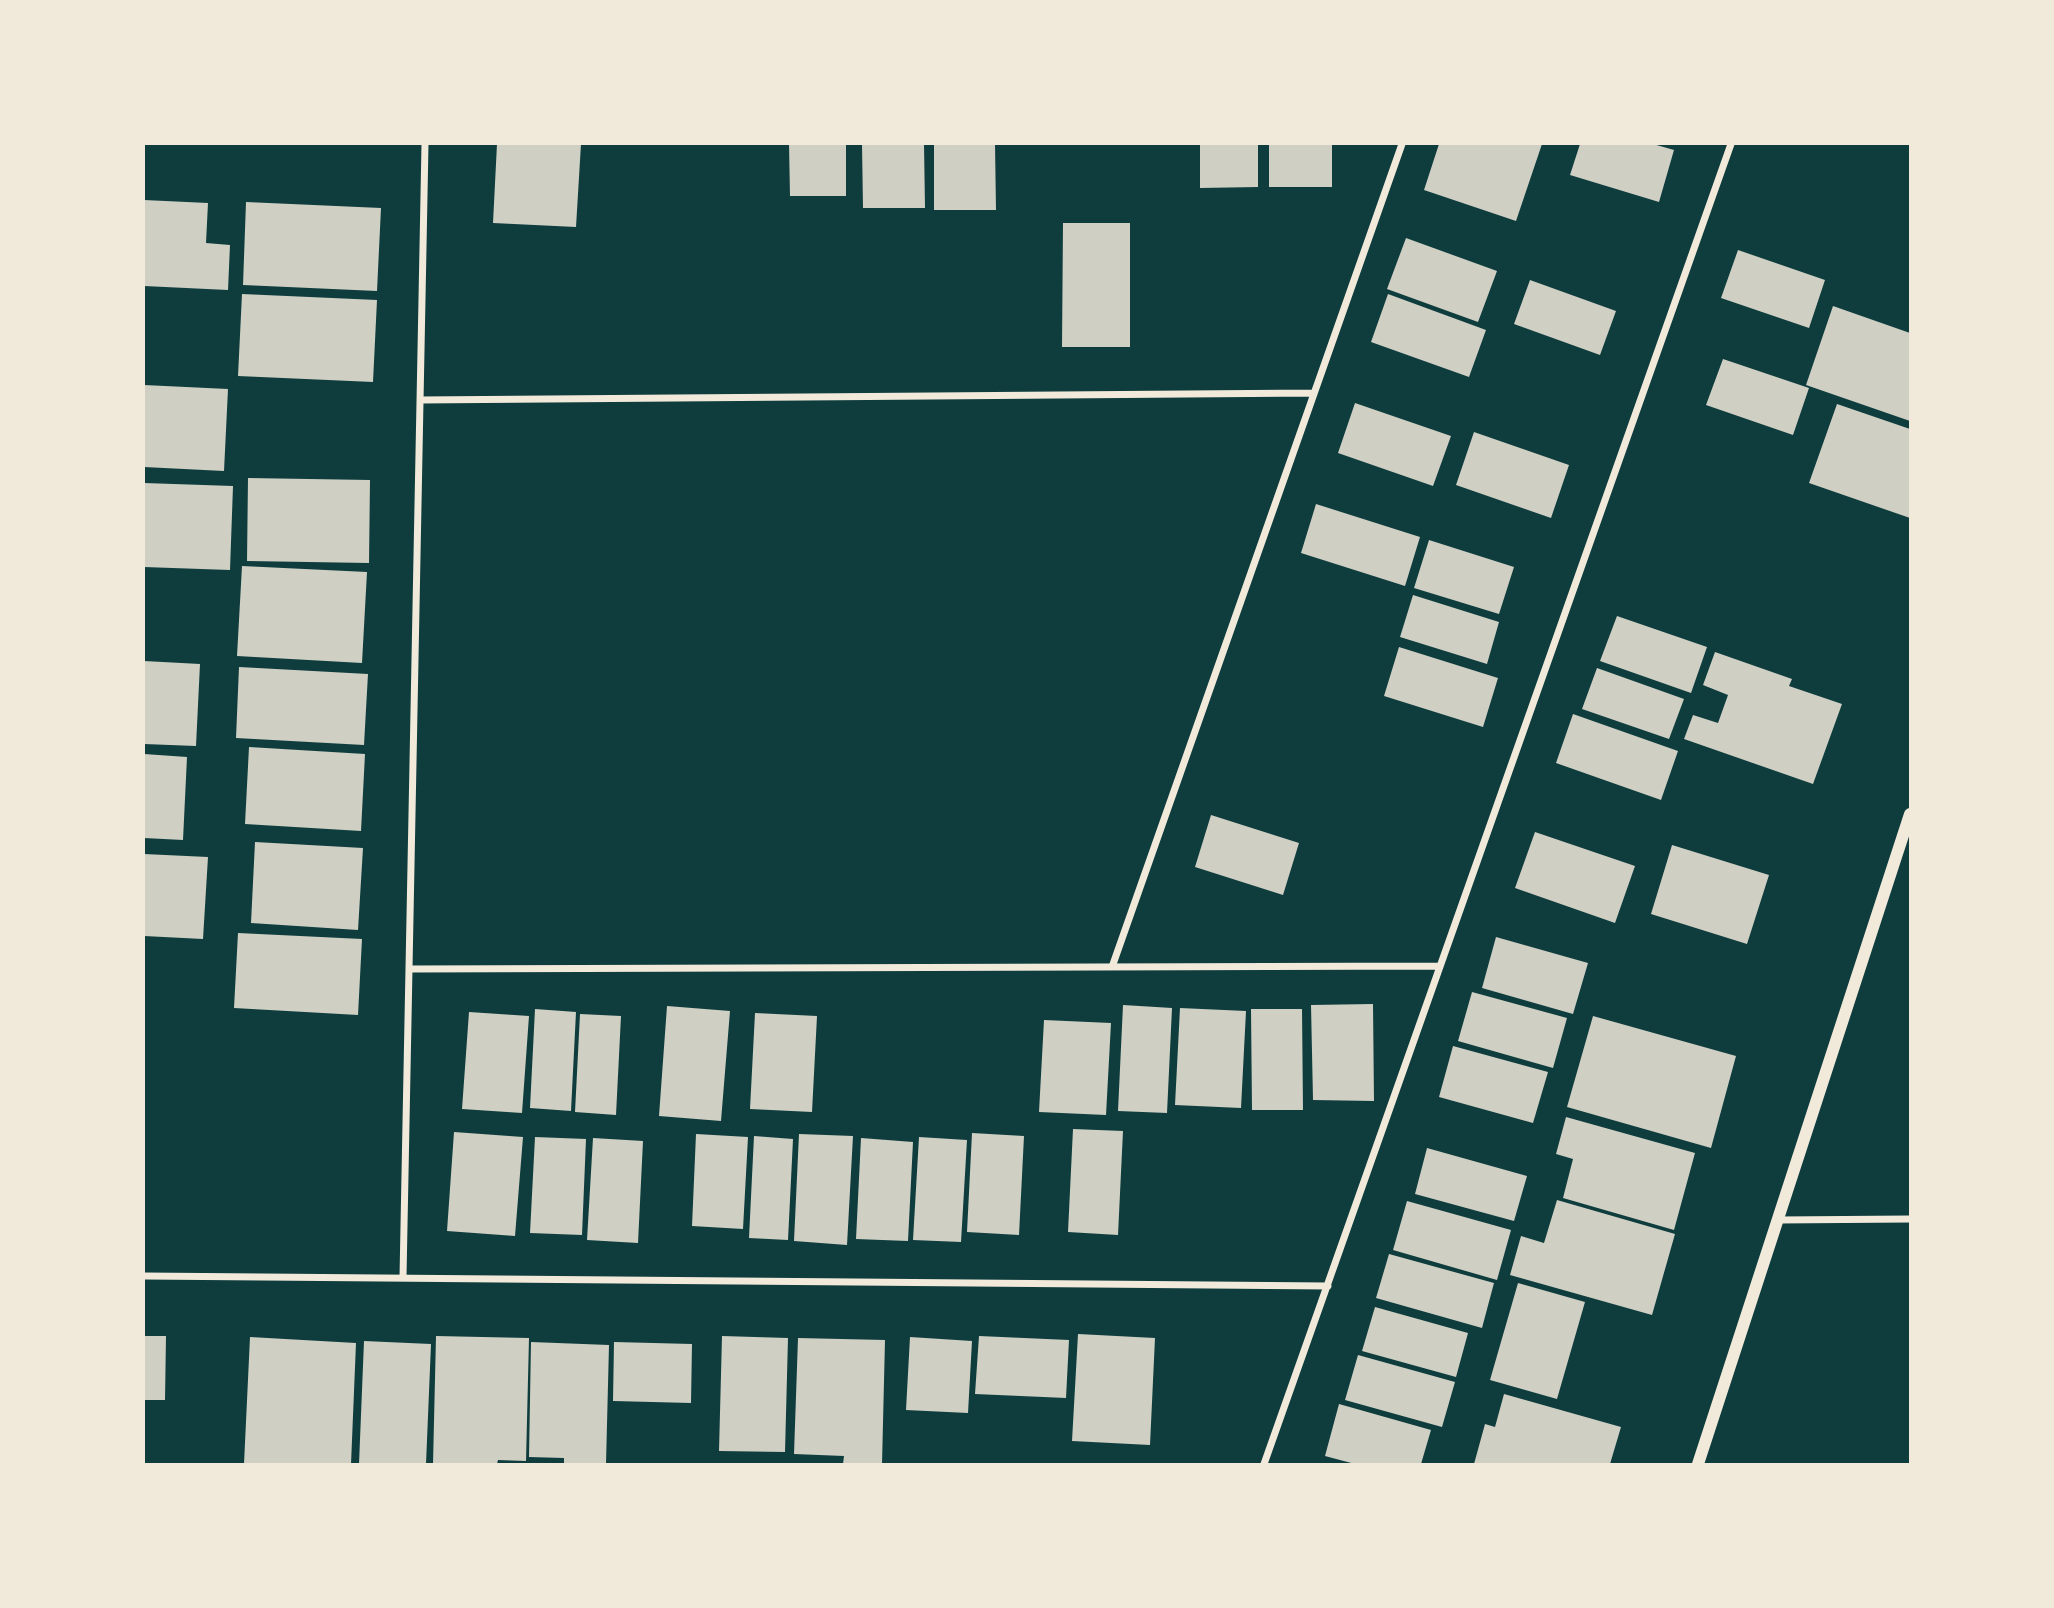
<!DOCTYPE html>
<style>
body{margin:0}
#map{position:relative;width:2054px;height:1608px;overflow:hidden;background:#0f3d3e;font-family:Montserrat,sans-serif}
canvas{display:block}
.frame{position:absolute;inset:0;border:145px solid #f1e9da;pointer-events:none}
</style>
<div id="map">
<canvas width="2054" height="1608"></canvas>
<div class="frame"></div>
</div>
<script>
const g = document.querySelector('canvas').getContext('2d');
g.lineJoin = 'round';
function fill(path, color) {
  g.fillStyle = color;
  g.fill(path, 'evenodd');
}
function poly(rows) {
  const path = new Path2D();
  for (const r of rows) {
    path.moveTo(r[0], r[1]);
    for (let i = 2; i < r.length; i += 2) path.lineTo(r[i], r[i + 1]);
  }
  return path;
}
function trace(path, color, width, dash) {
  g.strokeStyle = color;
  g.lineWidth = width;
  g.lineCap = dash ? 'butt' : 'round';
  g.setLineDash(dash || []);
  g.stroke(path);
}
const building = poly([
 [497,144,581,144,576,227,493,223],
 [789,144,846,144,846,196,790,196],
 [862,144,924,144,925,208,863,208],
 [934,144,995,144,996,210,934,210],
 [1200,144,1258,144,1258,187,1200,188],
 [1269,144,1332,144,1332,187,1269,187],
 [1439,144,1542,144,1516,221,1424,190],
 [1580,144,1653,144,1674,150,1659,202,1570,175],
 [144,200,208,203,206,243,230,245,228,290,144,286],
 [246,202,381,208,377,291,243,285],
 [1063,223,1130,223,1130,347,1062,347],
 [1406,238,1497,271,1478,322,1387,289],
 [1738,250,1825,280,1809,328,1721,298],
 [1530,280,1616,311,1600,355,1514,324],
 [242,294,377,300,373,382,238,376],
 [1388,294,1486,330,1469,377,1371,342],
 [1833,306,1910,333,1910,421,1806,385],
 [1723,359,1809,388,1793,435,1706,405],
 [144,385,228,389,224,471,144,467],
 [1355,403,1451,436,1433,486,1338,453],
 [1837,404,1910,429,1910,518,1809,483],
 [1474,432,1569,465,1551,518,1456,485],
 [248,478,370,480,369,563,247,561],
 [144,483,233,486,230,570,144,567],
 [1316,504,1420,537,1405,586,1301,553],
 [1429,540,1514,567,1499,614,1414,588],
 [242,566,367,572,362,663,237,656],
 [1413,595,1499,622,1487,664,1400,637],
 [1617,616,1707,647,1691,693,1600,661],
 [1399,647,1498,678,1483,727,1384,696],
 [1715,652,1792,679,1789,686,1842,704,1813,784,1684,739,1693,715,1718,723,1728,695,1703,685],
 [144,661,200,664,196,746,144,744],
 [239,667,368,674,364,745,236,738],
 [1597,668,1684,699,1669,739,1582,709],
 [1573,714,1678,751,1661,800,1556,763],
 [249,747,365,754,361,831,245,824],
 [144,754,187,757,183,840,144,838],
 [1211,815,1299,843,1283,895,1195,867],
 [1535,832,1635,866,1615,923,1515,888],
 [255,842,363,848,358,930,251,923],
 [1672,845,1769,875,1747,944,1651,914],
 [144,854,208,857,203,939,144,936],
 [238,933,362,939,358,1015,234,1008],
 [1496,937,1588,963,1573,1014,1482,988],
 [1472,992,1567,1018,1553,1068,1458,1041],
 [1373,1004,1374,1101,1313,1100,1311,1005],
 [1123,1005,1172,1008,1167,1113,1118,1111],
 [667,1006,730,1011,721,1121,659,1116],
 [1180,1008,1246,1011,1241,1108,1175,1105],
 [535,1009,576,1012,571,1111,530,1108],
 [1251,1009,1302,1009,1303,1110,1252,1110],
 [469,1012,529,1016,522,1113,462,1109],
 [755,1013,817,1016,812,1112,750,1109],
 [580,1014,621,1016,616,1115,575,1112],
 [1593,1016,1736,1056,1711,1148,1567,1107],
 [1044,1020,1111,1023,1106,1115,1039,1112],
 [1453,1046,1548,1072,1533,1123,1439,1097],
 [1566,1117,1695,1153,1674,1230,1563,1198,1573,1159,1556,1154],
 [1073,1129,1123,1131,1118,1235,1068,1232],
 [454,1132,523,1137,515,1236,447,1231],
 [972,1133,1024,1136,1019,1235,967,1232],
 [696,1134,748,1137,743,1229,692,1226],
 [799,1134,853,1136,847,1245,794,1241],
 [754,1136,793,1139,788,1240,749,1238],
 [535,1137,586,1139,582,1235,530,1233],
 [919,1137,967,1140,961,1242,913,1240],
 [593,1138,643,1141,638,1243,587,1240],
 [861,1138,913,1142,908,1241,856,1239],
 [1427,1148,1527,1176,1514,1221,1415,1194],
 [1557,1200,1675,1234,1652,1315,1510,1275,1521,1236,1544,1243],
 [1407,1201,1511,1230,1497,1280,1393,1250],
 [1389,1254,1494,1283,1482,1328,1376,1298],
 [1518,1283,1585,1302,1557,1399,1490,1380],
 [1375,1307,1468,1333,1456,1377,1362,1351],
 [1078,1334,1155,1338,1150,1445,1072,1441],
 [144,1336,166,1336,165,1400,144,1400],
 [436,1336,529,1338,526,1461,498,1460,497,1464,433,1464],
 [722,1336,788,1338,785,1452,719,1451],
 [979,1336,1069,1340,1066,1398,975,1394],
 [250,1337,356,1343,351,1464,244,1464],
 [910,1337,972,1341,968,1413,906,1410],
 [798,1338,885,1340,882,1464,843,1464,844,1456,794,1454],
 [364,1341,431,1344,426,1464,359,1464],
 [531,1342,609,1345,606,1464,564,1464,564,1458,529,1457],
 [614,1342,692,1344,691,1403,613,1401],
 [1358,1355,1455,1382,1442,1427,1345,1400],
 [1504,1394,1621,1427,1610,1464,1474,1464,1485,1424,1495,1427],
 [1339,1404,1431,1430,1421,1464,1355,1464,1325,1456]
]);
const minor = poly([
 [420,400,1314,393],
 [1112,967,1402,144],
 [409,969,1440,966],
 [1778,1220,1910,1219],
 [144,1276,1328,1286],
 [403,1277,425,144],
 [1264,1464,1731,144]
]);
const tertiary = poly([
 [1698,1464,1910,814]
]);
fill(building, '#cfcfc3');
trace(minor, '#f1e9da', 7);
trace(tertiary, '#f1e9da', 12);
</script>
